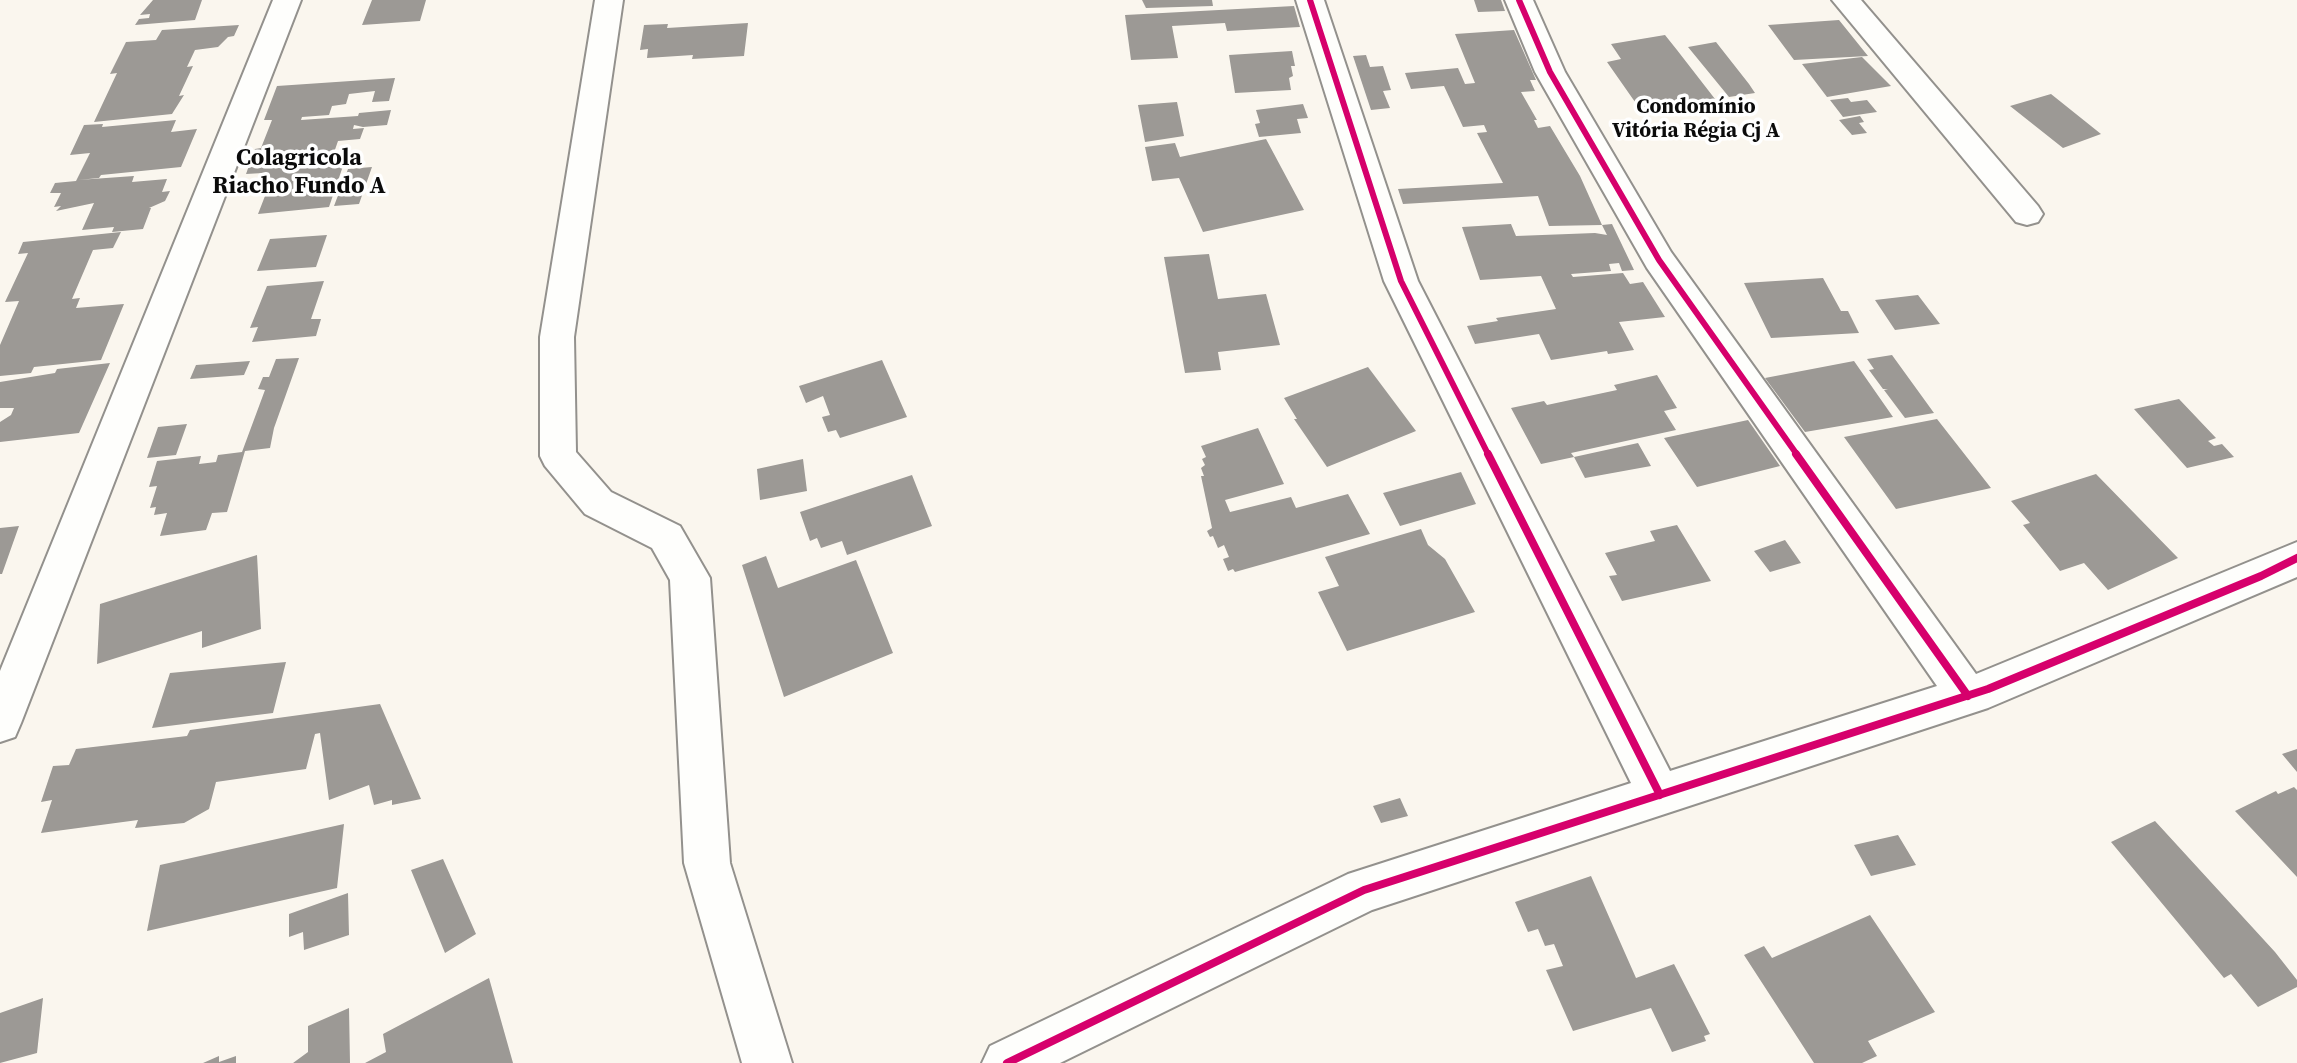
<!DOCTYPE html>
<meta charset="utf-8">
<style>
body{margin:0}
canvas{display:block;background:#faf6ee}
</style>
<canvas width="2297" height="1063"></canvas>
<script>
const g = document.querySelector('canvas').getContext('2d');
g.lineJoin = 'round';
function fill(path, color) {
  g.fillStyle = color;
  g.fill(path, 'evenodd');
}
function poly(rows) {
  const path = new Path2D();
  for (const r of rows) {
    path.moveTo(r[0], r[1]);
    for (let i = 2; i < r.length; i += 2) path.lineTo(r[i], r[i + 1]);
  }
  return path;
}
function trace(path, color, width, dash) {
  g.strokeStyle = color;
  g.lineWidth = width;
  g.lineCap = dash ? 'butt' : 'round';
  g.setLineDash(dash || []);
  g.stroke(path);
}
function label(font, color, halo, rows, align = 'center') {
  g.font = font + ' "Source Serif 4",serif';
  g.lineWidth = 7;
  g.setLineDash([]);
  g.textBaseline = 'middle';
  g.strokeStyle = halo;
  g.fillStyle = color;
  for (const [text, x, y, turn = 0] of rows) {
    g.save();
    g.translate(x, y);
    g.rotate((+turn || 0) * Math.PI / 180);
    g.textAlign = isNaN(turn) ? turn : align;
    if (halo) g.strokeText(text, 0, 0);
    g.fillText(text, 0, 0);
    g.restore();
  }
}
const building = poly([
 [153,0,202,0,195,20,135,25,139,19,149,18,150,14,140,15],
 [372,0,426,0,420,21,362,25],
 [1142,0,1212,0,1213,6,1146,8],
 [1474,0,1501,0,1505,11,1478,12],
 [1294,6,1300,27,1227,31,1225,23,1172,26,1178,58,1131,60,1125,15],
 [1839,20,1868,56,1794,60,1768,25],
 [748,23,744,56,692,59,693,55,647,58,648,49,640,50,644,25,668,24,667,28],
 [239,25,234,36,228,37,218,47,195,50,187,67,193,66,179,96,184,95,172,114,94,122,117,73,110,74,126,42,156,40,162,30],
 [1514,30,1536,80,1530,80,1535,91,1521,92,1537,120,1534,120,1538,128,1550,126,1580,176,1602,225,1549,226,1538,196,1403,204,1398,189,1503,183,1477,133,1487,132,1484,125,1463,127,1444,86,1411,89,1405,73,1458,68,1465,84,1475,83,1455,34],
 [1665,35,1677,50,1715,99,1642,112,1607,62,1621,59,1611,44],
 [1716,42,1749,84,1755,93,1729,97,1688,47],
 [1292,51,1295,66,1291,66,1293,76,1289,78,1291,90,1235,93,1229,55],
 [1366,55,1370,67,1383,66,1391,90,1383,91,1390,108,1371,110,1353,56],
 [1862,57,1891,86,1827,97,1802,64],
 [395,78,389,101,372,102,375,91,349,94,346,104,332,106,329,115,302,117,301,120,358,116,359,113,391,110,387,125,363,127,354,125,353,129,364,128,360,139,338,141,329,167,343,166,329,207,258,214,265,196,254,196,263,173,246,174,255,149,261,148,272,120,264,120,277,86],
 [2051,94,2101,134,2063,148,2010,106],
 [1848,98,1851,102,1867,100,1877,112,1843,117,1830,100],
 [1177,102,1184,136,1145,142,1138,105],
 [1303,104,1308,118,1297,119,1301,133,1259,137,1255,124,1260,123,1256,110],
 [1860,116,1864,122,1859,123,1867,133,1852,135,1839,120],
 [176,120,171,132,197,129,181,167,101,175,99,178,78,180,134,176,132,182,167,179,162,192,170,191,165,201,149,208,151,208,143,229,112,232,114,227,82,230,94,203,56,211,61,206,54,207,61,193,50,193,55,183,76,181,90,153,70,155,84,125,103,124,102,127],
 [1266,139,1304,210,1203,232,1179,178,1152,181,1145,147,1175,143,1180,157],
 [372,167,359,204,334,206,348,169],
 [1511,224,1516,236,1595,233,1607,235,1602,225,1612,224,1634,270,1622,271,1619,263,1609,264,1611,271,1571,274,1573,277,1623,273,1630,284,1643,282,1665,317,1619,322,1634,350,1608,354,1607,351,1551,360,1539,334,1475,344,1467,326,1498,321,1496,318,1556,309,1541,276,1480,280,1462,227],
 [121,232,113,248,93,250,72,299,80,298,76,308,124,304,101,360,34,367,31,373,0,376,0,345,19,301,5,302,28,253,18,254,23,242],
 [327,235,316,267,257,271,270,239],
 [1209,254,1218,299,1266,294,1280,345,1218,352,1221,370,1185,373,1164,257],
 [1823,278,1841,311,1848,311,1859,333,1771,338,1744,283],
 [324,281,311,319,321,319,316,336,252,342,258,327,250,328,267,286],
 [1918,295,1940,324,1895,330,1875,300],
 [1892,355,1934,413,1905,418,1884,390,1888,389,1883,389,1869,370,1874,369,1867,359],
 [299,358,274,428,270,448,245,451,227,512,212,513,206,530,160,536,167,513,154,515,156,507,150,508,157,486,149,487,157,461,201,456,199,464,216,462,218,455,242,452,265,390,258,389,263,377,269,377,276,359],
 [882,360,907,417,840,438,836,430,828,432,822,417,830,415,823,396,806,403,799,386],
 [250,361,244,375,190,379,196,365],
 [1854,361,1893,417,1805,432,1765,378],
 [110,363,79,433,0,442,0,422,11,415,14,408,0,408,0,382,55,373,57,369],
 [1368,367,1416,431,1327,467,1294,419,1297,419,1284,398],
 [1657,375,1677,408,1664,411,1676,430,1571,453,1574,457,1638,443,1651,466,1585,478,1574,457,1541,464,1511,408,1544,401,1547,405,1617,390,1614,385],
 [2179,399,2216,438,2208,441,2214,446,2222,444,2234,457,2187,468,2134,409],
 [1937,419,1991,488,1896,509,1844,437],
 [1748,420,1780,466,1697,487,1664,438],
 [187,424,176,455,147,458,158,427],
 [1258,428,1284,484,1225,500,1230,512,1291,497,1296,508,1348,494,1370,534,1235,572,1233,569,1228,571,1223,559,1229,557,1224,545,1218,548,1213,536,1210,537,1207,531,1212,528,1201,476,1204,476,1201,468,1205,465,1202,459,1206,457,1201,446],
 [803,459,807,491,760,500,757,469],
 [1461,472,1476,504,1400,526,1383,493],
 [2096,474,2178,558,2108,590,2084,563,2060,571,2023,525,2030,523,2011,501],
 [912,475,932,526,847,555,842,541,821,548,817,538,810,541,800,512],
 [1677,525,1711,581,1622,601,1609,576,1617,575,1605,553,1655,541,1650,531],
 [19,526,2,574,0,574,0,528],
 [1421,529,1428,545,1445,559,1475,612,1347,651,1318,592,1339,586,1325,557],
 [1785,540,1801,563,1770,572,1754,551],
 [257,555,261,629,202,648,202,631,97,664,100,604],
 [766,556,778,588,856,560,893,653,784,697,742,565],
 [286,662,273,713,152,728,170,673],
 [380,704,421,799,392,805,392,800,374,805,369,785,329,800,320,733,315,734,306,769,216,782,209,809,184,823,135,828,138,820,41,833,52,800,41,802,53,766,69,765,76,749,187,736,190,730],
 [2297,749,2297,772,2282,754],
 [2294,787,2297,790,2297,877,2235,811,2276,791,2278,794],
 [1400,798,1408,816,1381,823,1373,806],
 [2155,821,2275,952,2297,980,2297,987,2258,1007,2231,974,2224,978,2111,842],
 [344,824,337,888,147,931,160,865],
 [1898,835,1916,865,1871,876,1854,845],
 [443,859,476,934,445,953,411,870],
 [1591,876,1636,978,1674,964,1710,1034,1704,1036,1706,1041,1672,1052,1651,1008,1573,1031,1546,970,1563,966,1554,944,1545,946,1538,929,1528,932,1515,902],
 [348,893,349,935,304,950,303,932,289,937,289,914],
 [1870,915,1935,1012,1868,1041,1877,1056,1862,1063,1814,1063,1744,955,1764,946,1772,958],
 [489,978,513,1063,365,1063,386,1052,383,1034],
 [43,998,37,1053,0,1063,0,1013],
 [349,1008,350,1063,293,1063,308,1052,308,1026],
 [219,1056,219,1062,236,1056,236,1063,203,1063]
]);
const minor = poly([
 [273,0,301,0,21,723,15,737,0,742,0,671,273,0],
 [595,0,623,0,574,337,576,452,611,492,680,526,710,578,730,863,792,1063,742,1063,684,863,670,580,652,548,585,514,545,466,540,456,540,337,595,0],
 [1296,0,1324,0,1418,281,1670,771,1937,686,1647,268,1535,72,1505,0,1533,0,1565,72,1671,252,1976,674,2297,542,2297,577,1988,708,1372,910,1060,1063,982,1063,990,1046,1348,874,1631,783,1384,281,1296,0],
 [1832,0,1861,0,2038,206,2043,214,2038,222,2027,225,2016,222,1832,0]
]);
const cyclewayFar1 = poly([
 [1310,0,1401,281,1489,456],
 [1519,0,1550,72,1659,260,1798,456]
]);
const cycleway = poly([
 [1488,454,1660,795],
 [1796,454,1968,696],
 [1007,1063,1364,890,1988,689,2261,576,2297,558]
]);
const farQuarternames = [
 ["Condomínio",1696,108],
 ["Vitória Régia Cj A",1696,132]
];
const quarterNames = [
 ["Colagricola",299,159],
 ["Riacho Fundo A",299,187]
];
fill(building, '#9c9995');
trace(minor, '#93918d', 4);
fill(minor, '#fefefc');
trace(cyclewayFar1, '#d6006c', 6);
trace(cycleway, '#d6006c', 8);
label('bold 21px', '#0b0b0b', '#fff', farQuarternames);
label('bold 24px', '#0b0b0b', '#fff', quarterNames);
</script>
